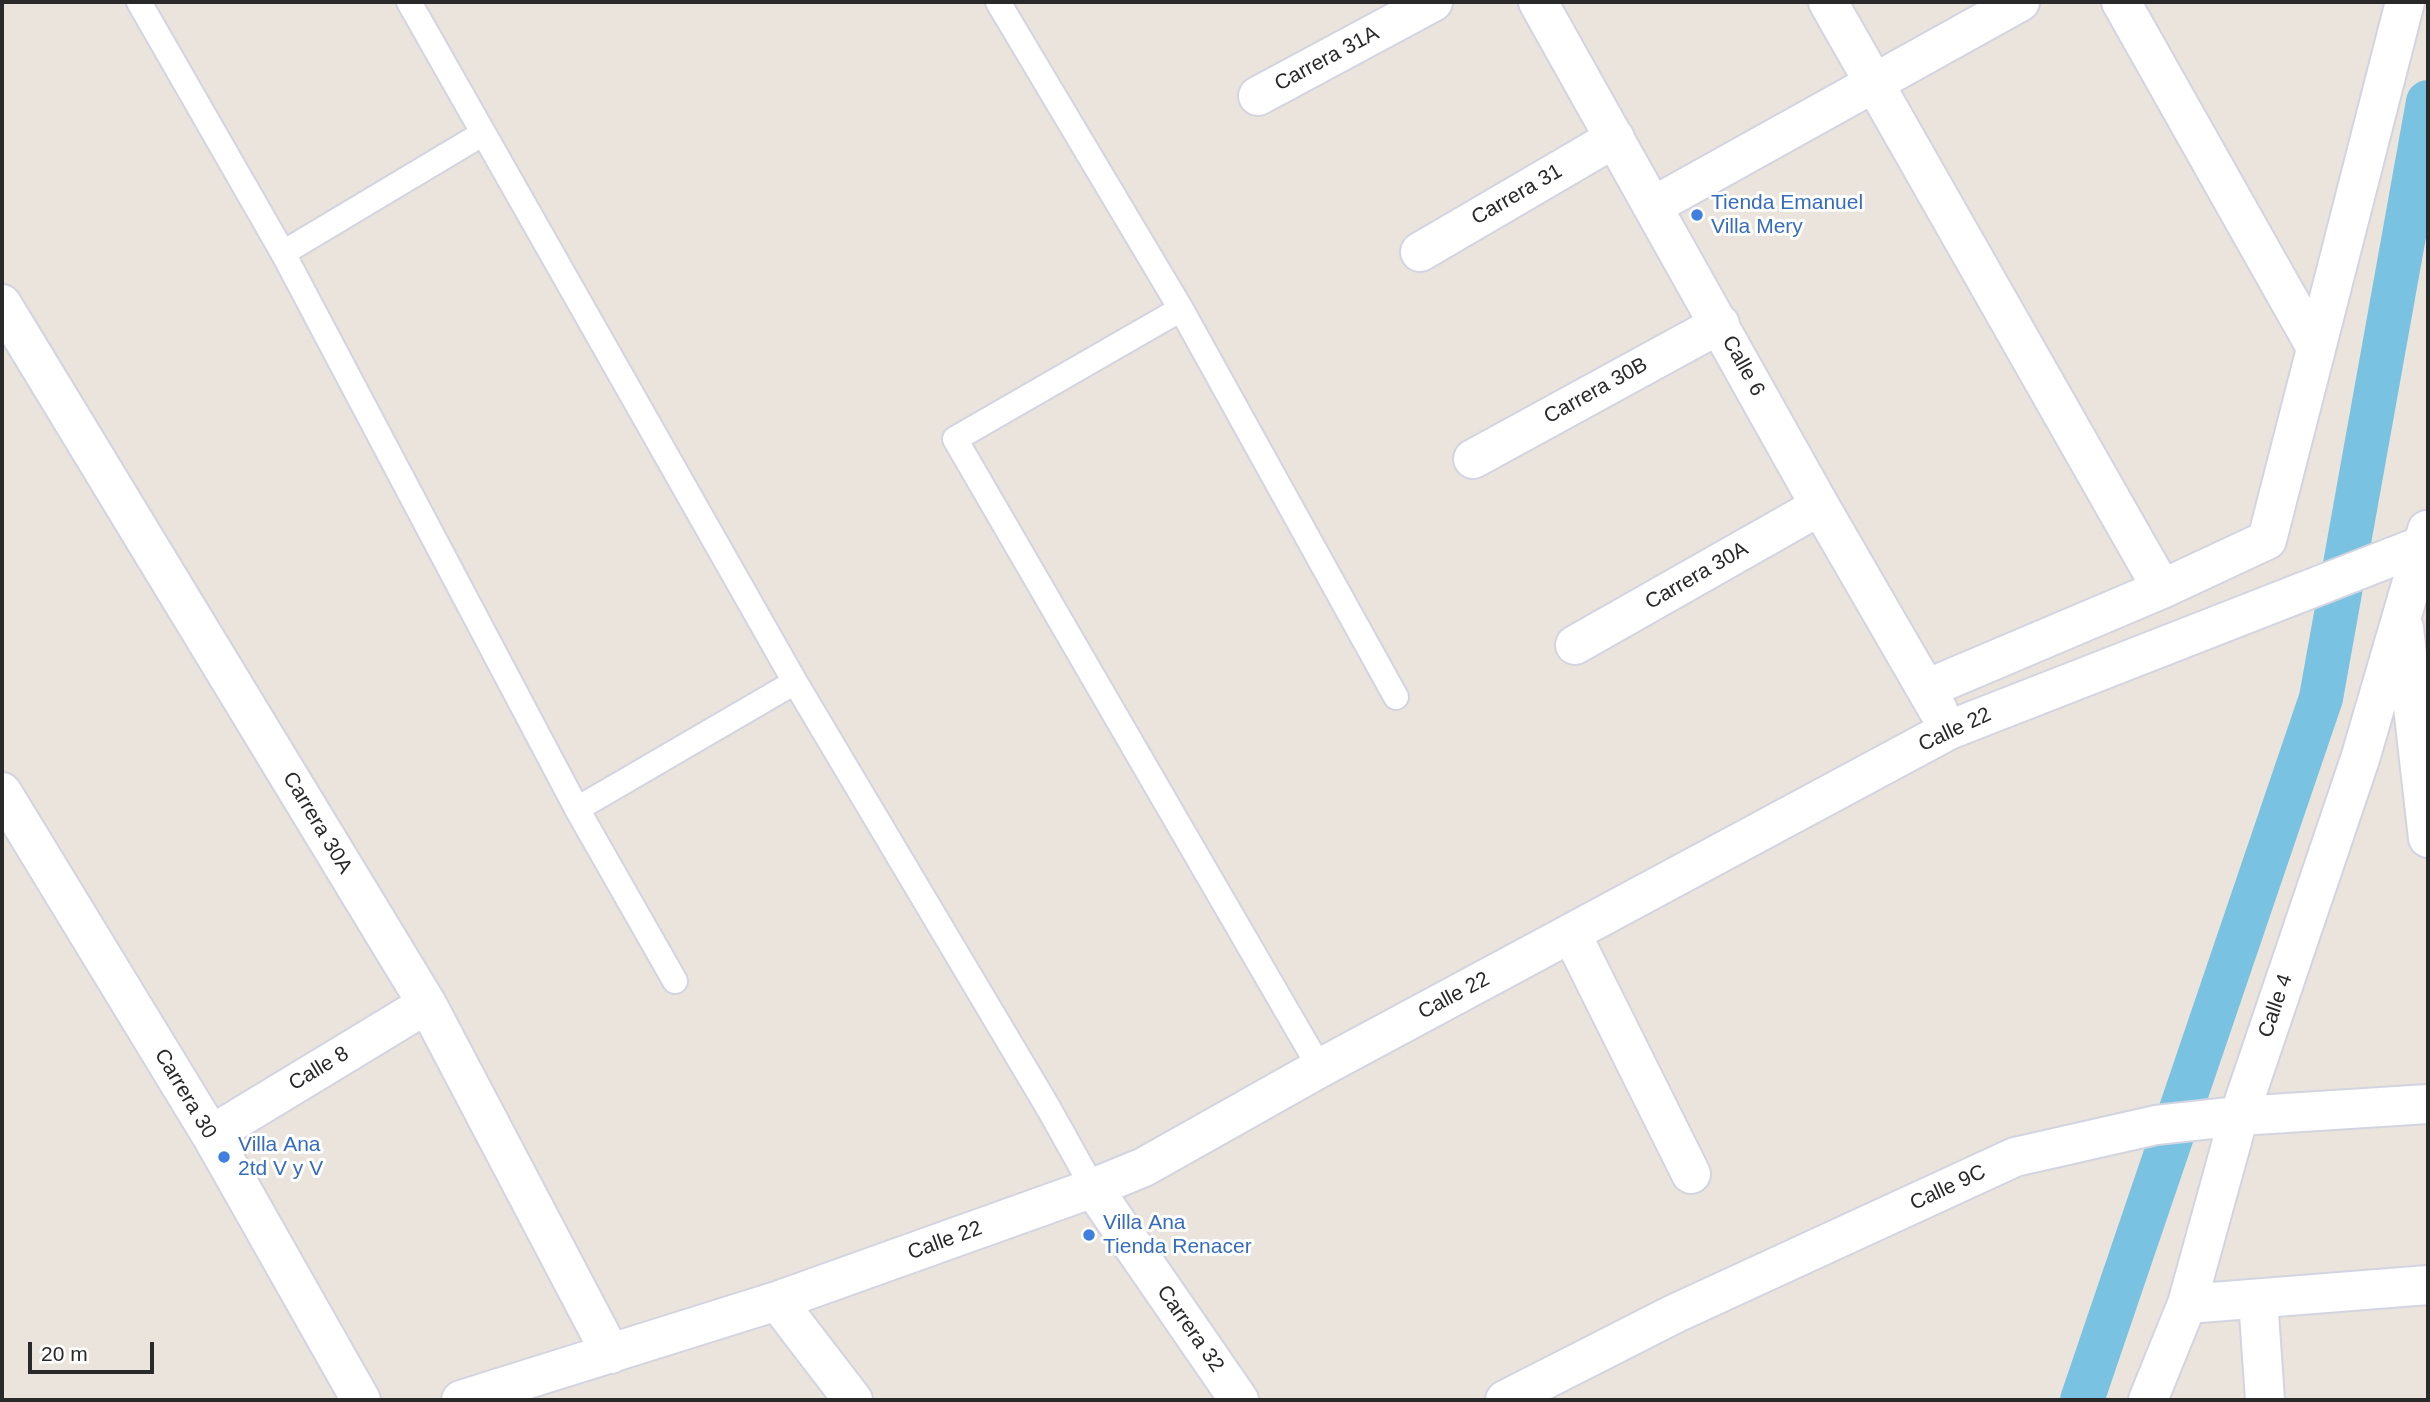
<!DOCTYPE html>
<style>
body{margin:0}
#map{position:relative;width:2430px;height:1402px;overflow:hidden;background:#eae4dc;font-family:Helvetica,sans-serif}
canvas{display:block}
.frame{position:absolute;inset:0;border:4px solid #292929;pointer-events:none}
.scale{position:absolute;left:28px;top:1342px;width:126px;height:32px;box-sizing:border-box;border:4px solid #292929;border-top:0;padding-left:9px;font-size:21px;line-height:24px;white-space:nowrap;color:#292929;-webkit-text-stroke:5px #fff;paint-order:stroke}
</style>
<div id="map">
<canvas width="2430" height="1402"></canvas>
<div class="frame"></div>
<div class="scale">20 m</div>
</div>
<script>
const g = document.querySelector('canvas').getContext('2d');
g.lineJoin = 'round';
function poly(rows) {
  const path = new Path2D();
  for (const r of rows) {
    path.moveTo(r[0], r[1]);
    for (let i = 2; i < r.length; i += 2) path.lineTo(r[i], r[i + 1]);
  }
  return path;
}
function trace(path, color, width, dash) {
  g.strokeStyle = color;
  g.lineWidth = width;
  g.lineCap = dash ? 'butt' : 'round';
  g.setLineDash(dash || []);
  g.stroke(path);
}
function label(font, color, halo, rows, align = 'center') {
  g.font = font + ' Helvetica,sans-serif';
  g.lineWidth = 6;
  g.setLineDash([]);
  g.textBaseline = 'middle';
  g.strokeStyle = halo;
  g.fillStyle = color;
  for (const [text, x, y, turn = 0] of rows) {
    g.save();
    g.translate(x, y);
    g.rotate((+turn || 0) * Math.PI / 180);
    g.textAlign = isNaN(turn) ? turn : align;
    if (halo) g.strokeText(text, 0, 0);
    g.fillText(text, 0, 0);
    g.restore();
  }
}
const canal = poly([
 [2082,1400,2321,698,2428,102]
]);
const lane = poly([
 [139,2,283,253,577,809,675,981],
 [409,2,795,682,1049,1109,1093,1188],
 [998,2,1181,309,1396,697],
 [283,253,482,134],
 [1181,309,955,439,1320,1068],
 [577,809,795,682]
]);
const street = poly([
 [1538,2,1820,506,1938,710],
 [1828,2,2162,589],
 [2121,2,2315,346],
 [1258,96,1433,2],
 [1653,206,2020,2],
 [1420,252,1615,138],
 [2,304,427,1004,611,1354],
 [1473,459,1720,324],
 [2404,628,2428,838],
 [1575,645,1820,506],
 [1926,689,2162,589,2267,540,2405,2],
 [2,792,211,1135,361,1400],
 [1571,933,1691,1174],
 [211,1135,427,1004],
 [1093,1188,1239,1400],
 [2258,1299,2265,1400],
 [777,1301,853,1400],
 [2187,1304,2428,1285],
 [461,1400,777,1301,1093,1188,1144,1167,1320,1068,1949,730,2428,543],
 [1505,1400,1674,1314,2015,1157,2156,1125,2239,1116,2428,1104],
 [2148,1400,2187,1304,2239,1116,2360,759,2427,530]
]);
const markers = [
 [1697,215,7,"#3f7fe0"],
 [224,1157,7,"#3f7fe0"],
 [1089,1235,7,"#3f7fe0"]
];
const streetNames = [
 ["Carrera 31A",1327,59,-28],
 ["Carrera 31",1517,195,-30],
 ["Calle 6",1743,366,61],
 ["Carrera 30B",1596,391,-29],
 ["Carrera 30A",1697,576,-30],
 ["Calle 22",1955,730,-25],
 ["Carrera 30A",317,823,59],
 ["Calle 22",1454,996,-28],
 ["Calle 4",2276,1006,-71],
 ["Calle 8",319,1069,-31],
 ["Carrera 30",185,1094,59],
 ["Calle 9C",1948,1188,-25],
 ["Calle 22",945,1241,-20],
 ["Carrera 32",1190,1329,55]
];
const shopNames = [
 ["Tienda Emanuel",1711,203],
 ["Villa Mery",1711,227],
 ["Villa Ana",238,1145],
 ["2td V y V",238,1169],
 ["Villa Ana",1103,1223],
 ["Tienda Renacer",1103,1247]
];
trace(canal, '#7ac2e1', 44);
trace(lane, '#d2d4e0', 28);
trace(street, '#d2d4e0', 42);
trace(lane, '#fff', 24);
trace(street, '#fff', 38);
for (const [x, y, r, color] of markers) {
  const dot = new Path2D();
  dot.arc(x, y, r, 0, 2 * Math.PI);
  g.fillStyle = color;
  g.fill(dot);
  trace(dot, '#fff', 2.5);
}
label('21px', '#292929', '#fff', streetNames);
label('21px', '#366cbe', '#fff', shopNames, 'left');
</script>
